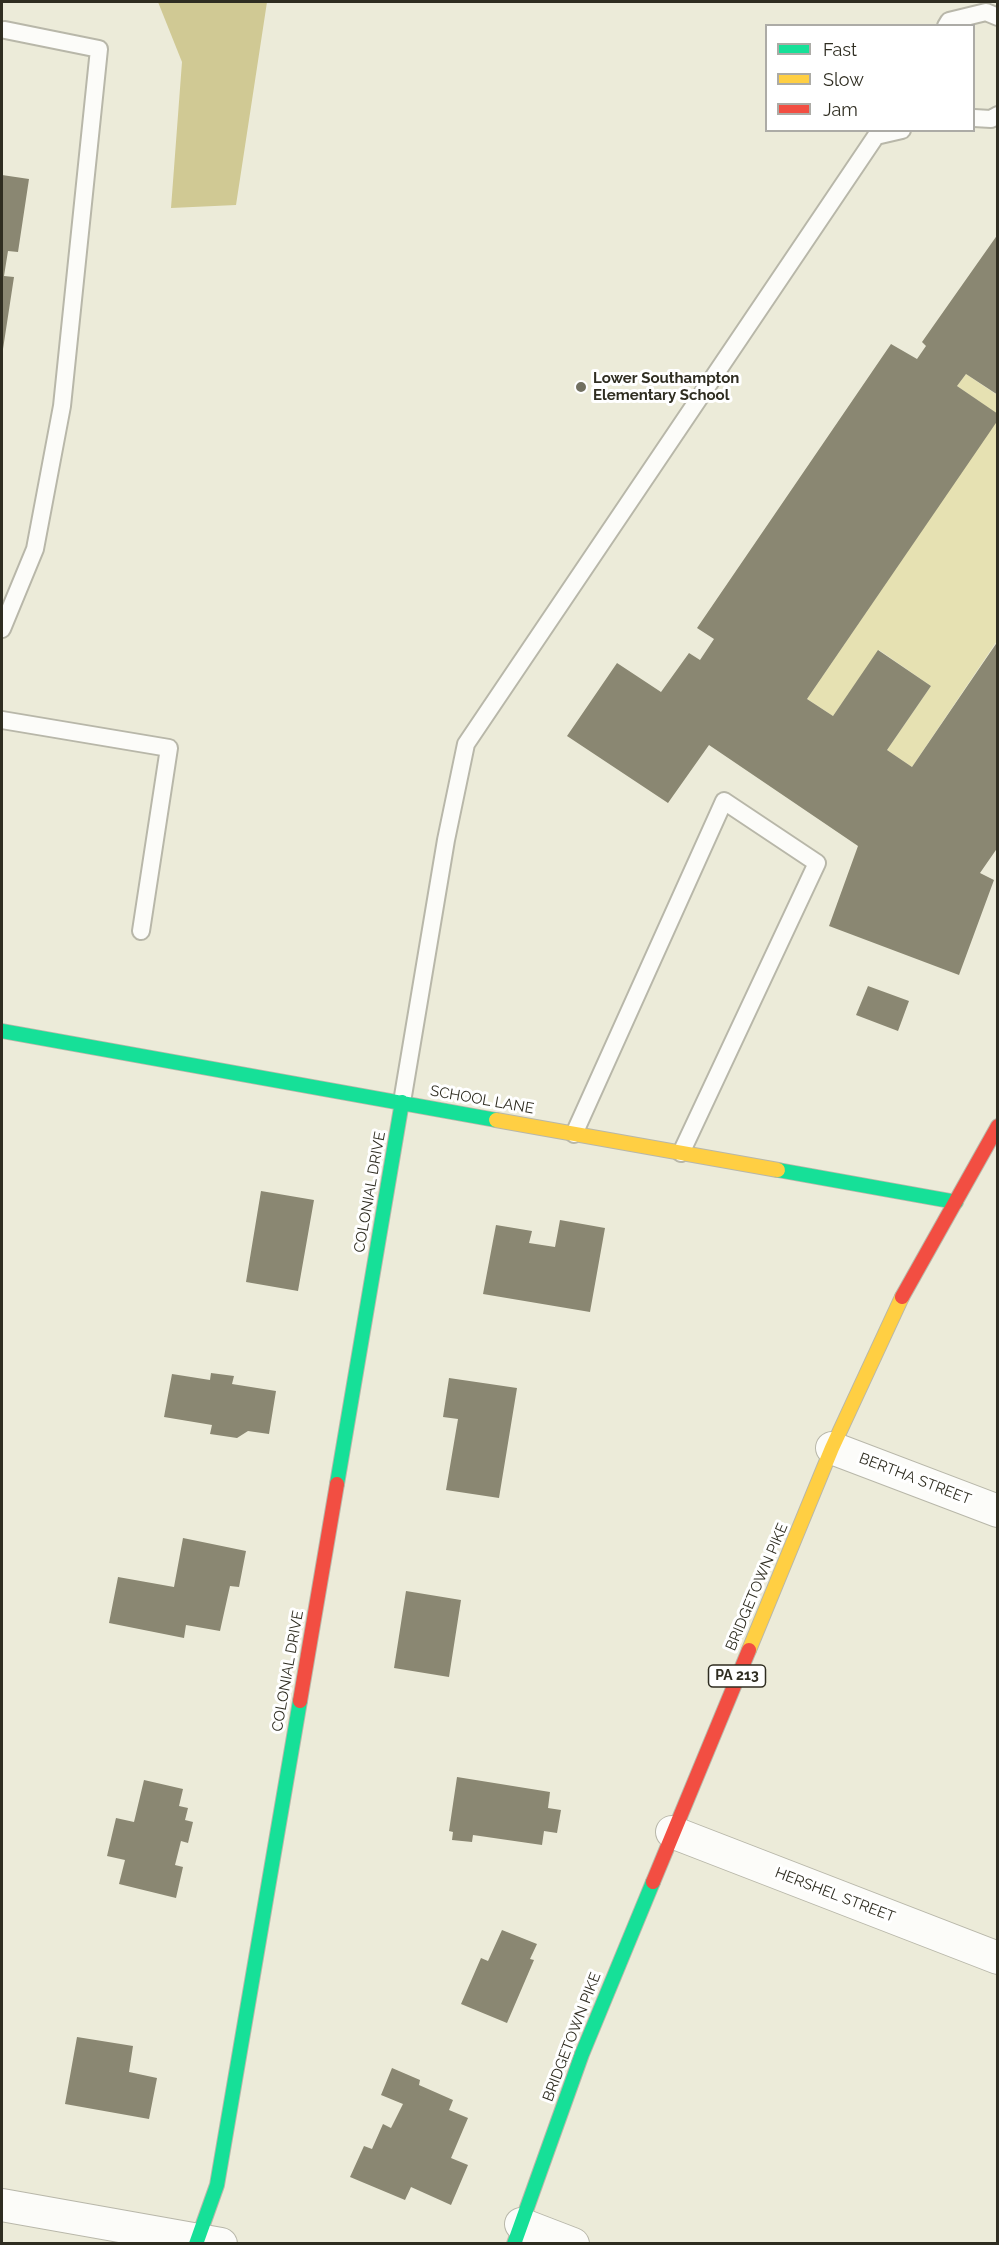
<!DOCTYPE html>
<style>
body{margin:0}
#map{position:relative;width:999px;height:2245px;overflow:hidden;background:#ecebd9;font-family:Raleway,sans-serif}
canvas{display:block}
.frame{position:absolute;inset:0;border:3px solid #2f2d21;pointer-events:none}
.legend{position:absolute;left:765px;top:24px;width:210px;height:108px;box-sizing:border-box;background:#fff;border:2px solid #acaba6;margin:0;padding:8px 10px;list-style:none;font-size:18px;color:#2f2d21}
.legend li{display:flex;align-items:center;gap:12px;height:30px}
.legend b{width:30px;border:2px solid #acaba6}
</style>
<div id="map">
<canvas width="999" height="2245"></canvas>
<div class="frame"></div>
<ul class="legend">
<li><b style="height:8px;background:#16e098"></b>Fast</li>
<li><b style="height:8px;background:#ffcf43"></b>Slow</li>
<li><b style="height:8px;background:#f24e42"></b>Jam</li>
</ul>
</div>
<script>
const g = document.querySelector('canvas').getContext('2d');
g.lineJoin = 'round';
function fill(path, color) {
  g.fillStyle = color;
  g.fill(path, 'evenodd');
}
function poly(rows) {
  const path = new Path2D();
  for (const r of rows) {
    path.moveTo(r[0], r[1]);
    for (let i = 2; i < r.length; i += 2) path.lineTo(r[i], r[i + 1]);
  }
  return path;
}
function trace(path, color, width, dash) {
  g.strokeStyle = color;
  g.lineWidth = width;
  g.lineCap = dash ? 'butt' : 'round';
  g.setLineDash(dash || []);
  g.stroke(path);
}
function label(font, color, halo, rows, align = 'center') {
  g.font = font + ' Raleway,sans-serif';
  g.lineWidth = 6;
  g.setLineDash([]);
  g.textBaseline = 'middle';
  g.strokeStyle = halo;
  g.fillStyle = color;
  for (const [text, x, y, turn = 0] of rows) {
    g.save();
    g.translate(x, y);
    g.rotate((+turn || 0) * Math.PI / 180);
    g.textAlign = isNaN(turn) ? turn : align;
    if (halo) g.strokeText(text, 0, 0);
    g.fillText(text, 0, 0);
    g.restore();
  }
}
const green = poly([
 [966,374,997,395,997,414,957,386],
 [997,420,997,641,912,767,887,750,931,686,879,650,833,716,807,699]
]);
const forest = poly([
 [158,2,267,2,236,205,171,208,182,62]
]);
const building = poly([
 [2,175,29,179,18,252,8,251,4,276,14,277,3,349],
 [998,234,998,395,966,374,957,386,998,414,998,420,807,699,833,716,878,650,931,686,887,750,912,767,998,641,998,847,980,873,994,880,959,975,829,926,858,846,709,745,668,803,567,736,617,663,661,692,689,653,700,660,714,639,697,628,891,344,917,359,926,346,922,342],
 [868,986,909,1001,898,1031,856,1015],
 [261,1191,314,1200,298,1291,246,1282],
 [560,1220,605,1228,590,1312,483,1294,496,1225,532,1231,529,1243,555,1247],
 [211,1373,234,1376,232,1384,276,1391,269,1434,248,1431,237,1438,210,1434,212,1425,164,1417,172,1374,210,1380],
 [449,1378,517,1388,499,1498,446,1490,458,1419,443,1417],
 [183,1538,246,1551,239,1587,230,1586,220,1631,186,1625,184,1638,109,1623,118,1577,174,1587],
 [406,1591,461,1600,449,1677,394,1668],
 [457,1777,550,1792,548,1808,561,1810,557,1833,544,1831,542,1845,473,1835,472,1842,452,1840,453,1832,449,1831],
 [144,1780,183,1789,179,1806,188,1808,185,1820,193,1822,188,1843,181,1841,175,1865,183,1867,176,1898,119,1884,125,1860,107,1856,116,1818,134,1822],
 [502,1930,537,1944,530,1959,534,1960,507,2023,461,2004,481,1958,488,1961],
 [77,2037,133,2046,129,2072,157,2078,149,2119,65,2104],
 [392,2068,420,2080,419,2085,453,2100,449,2110,468,2118,451,2158,468,2165,451,2205,411,2187,405,2200,350,2177,364,2146,372,2149,383,2124,391,2128,403,2104,381,2095]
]);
const lane = poly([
 [946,26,949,21,986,12,998,17],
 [974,118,991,119,998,115],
 [876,136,902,130],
 [2,629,35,549,62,406,99,49,5,30],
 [2,720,169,748,141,931],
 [402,1102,446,840,466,744,880,130],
 [574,1134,724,801,817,863,681,1153]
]);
const street = poly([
 [832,1448,998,1511],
 [672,1832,998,1958],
 [2,2205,221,2244],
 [521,2224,573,2244]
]);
const fast = poly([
 [2,1031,496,1120],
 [778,1170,956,1202],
 [337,1484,402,1102],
 [196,2244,217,2185,300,1701],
 [514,2244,582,2054,653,1882]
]);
const slow = poly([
 [496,1120,778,1170],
 [749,1650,832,1448,902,1297]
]);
const jam = poly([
 [902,1297,998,1126],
 [300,1701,337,1484],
 [653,1882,749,1650]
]);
const markers = [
 [581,387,6,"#717061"]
];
const shields = [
 [737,1676,57]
];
const shieldNames = [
 ["PA 213",737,1676]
];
const poiNames = [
 ["Lower Southampton",593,378],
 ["Elementary School",593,395]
];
const streetNames = [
 ["SCHOOL LANE",482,1100,10],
 ["COLONIAL DRIVE",370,1192,-80],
 ["BERTHA STREET",915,1479,21],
 ["BRIDGETOWN PIKE",757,1587,-67],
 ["COLONIAL DRIVE",288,1671,-80],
 ["HERSHEL STREET",835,1895,21],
 ["BRIDGETOWN PIKE",572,2037,-69]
];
fill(green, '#e6e1b2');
fill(forest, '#d0c994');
fill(building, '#8a8772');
trace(lane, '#b8b7a9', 20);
trace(street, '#b8b7a9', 34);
trace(fast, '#b8b7a9', 16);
trace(slow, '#b8b7a9', 16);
trace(jam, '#b8b7a9', 16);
trace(lane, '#fcfcf9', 16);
trace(street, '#fcfcf9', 32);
trace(fast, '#16e098', 14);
trace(slow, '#ffcf43', 14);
trace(jam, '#f24e42', 14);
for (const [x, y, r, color] of markers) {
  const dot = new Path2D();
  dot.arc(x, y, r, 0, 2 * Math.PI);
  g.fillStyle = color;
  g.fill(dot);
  trace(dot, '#fff', 2);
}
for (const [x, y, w] of shields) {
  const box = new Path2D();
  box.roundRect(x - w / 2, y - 11, w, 22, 4.5);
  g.fillStyle = '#fff';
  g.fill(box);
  trace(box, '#2f2d21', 1.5);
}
label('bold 14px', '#2f2d21', null, shieldNames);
label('bold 15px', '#2f2d21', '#fff', poiNames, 'left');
label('15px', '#2f2d21', '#fff', streetNames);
</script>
